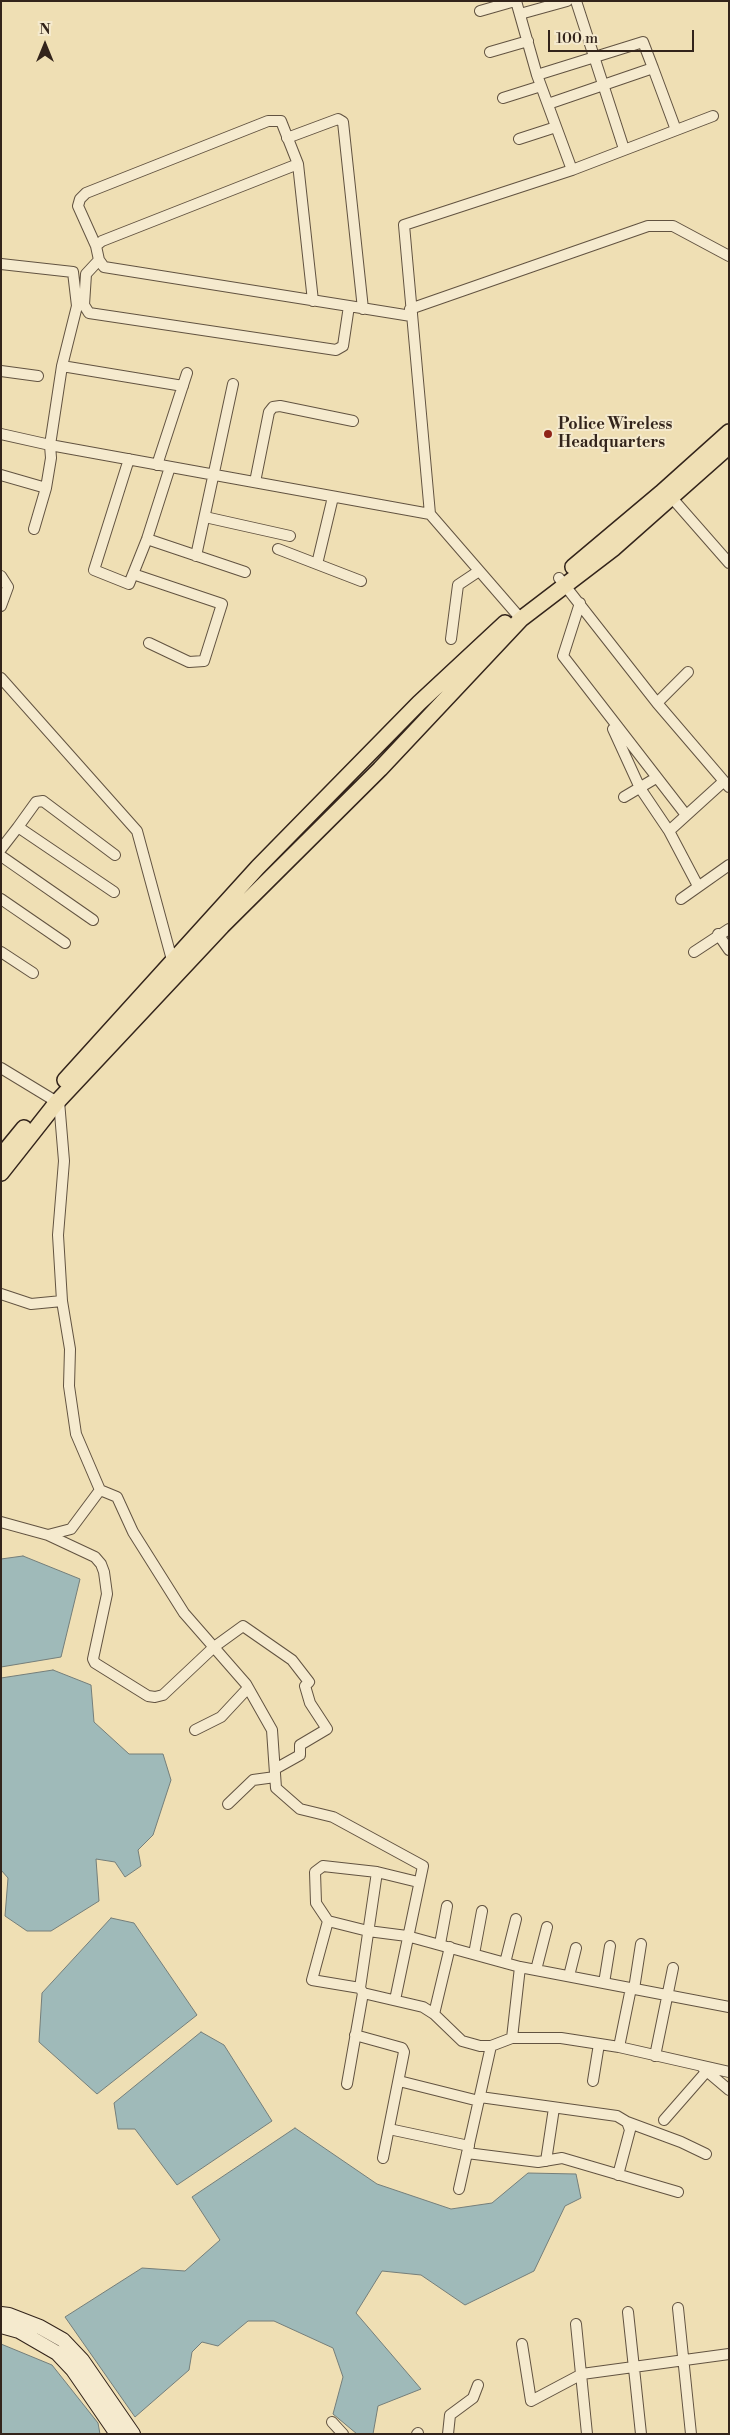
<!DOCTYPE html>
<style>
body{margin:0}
#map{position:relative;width:730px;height:2435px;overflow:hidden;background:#efdfb4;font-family:"Libre Bodoni",serif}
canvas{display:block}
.frame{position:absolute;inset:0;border:2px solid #33241b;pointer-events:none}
.north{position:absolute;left:20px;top:20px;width:50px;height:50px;-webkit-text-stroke:4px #f5eace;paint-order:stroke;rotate:0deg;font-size:14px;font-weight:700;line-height:20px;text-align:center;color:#33241b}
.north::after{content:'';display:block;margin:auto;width:18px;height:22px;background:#33241b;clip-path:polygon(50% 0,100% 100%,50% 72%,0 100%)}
.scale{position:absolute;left:548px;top:30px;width:146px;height:22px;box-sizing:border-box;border:2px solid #33241b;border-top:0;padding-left:6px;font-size:15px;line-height:18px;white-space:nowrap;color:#33241b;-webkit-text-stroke:4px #f5eace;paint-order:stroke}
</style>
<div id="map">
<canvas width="730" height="2435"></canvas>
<div class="frame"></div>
<div class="north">N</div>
<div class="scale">100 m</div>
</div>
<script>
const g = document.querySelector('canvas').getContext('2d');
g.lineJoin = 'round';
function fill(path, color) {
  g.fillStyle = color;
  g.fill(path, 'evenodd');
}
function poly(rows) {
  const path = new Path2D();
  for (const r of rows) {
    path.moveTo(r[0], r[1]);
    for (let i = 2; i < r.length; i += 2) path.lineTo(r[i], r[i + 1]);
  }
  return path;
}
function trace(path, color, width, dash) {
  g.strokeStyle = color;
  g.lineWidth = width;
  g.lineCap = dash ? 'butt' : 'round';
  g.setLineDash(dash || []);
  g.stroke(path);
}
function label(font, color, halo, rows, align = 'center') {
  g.font = font + ' "Libre Bodoni",serif';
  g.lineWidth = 4;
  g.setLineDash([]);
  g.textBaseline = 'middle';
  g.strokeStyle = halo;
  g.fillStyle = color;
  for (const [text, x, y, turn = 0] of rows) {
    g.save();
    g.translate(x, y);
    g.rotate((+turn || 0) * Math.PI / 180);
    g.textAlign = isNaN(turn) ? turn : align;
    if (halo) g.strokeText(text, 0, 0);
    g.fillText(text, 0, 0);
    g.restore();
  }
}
const water = poly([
 [23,1556,80,1579,61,1657,1,1667,1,1559,23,1556],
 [53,1670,91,1685,94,1722,129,1754,163,1754,171,1780,153,1835,138,1850,141,1866,125,1877,115,1862,96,1859,99,1901,51,1931,27,1931,5,1916,8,1878,1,1870,1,1678,53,1670],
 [111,1918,134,1923,197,2015,97,2094,39,2042,42,1993,111,1918],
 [201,2032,224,2045,272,2121,177,2185,135,2129,118,2129,114,2103,201,2032],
 [295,2128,377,2184,451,2209,492,2203,528,2173,576,2174,581,2198,565,2206,534,2271,465,2305,421,2275,382,2271,356,2313,421,2389,378,2406,373,2434,357,2434,333,2414,343,2377,333,2348,274,2321,248,2321,218,2346,202,2342,192,2352,189,2370,135,2417,65,2317,142,2268,185,2271,220,2240,192,2197,295,2128],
 [1,2344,52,2365,98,2423,100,2434,1,2434,1,2344]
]);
const street = poly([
 [516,1,537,75,572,170],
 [576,1,624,149],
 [480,11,515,1],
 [520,14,567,1],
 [490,52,528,41],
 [653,68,676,130],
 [537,75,643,42,653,68,548,104],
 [503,98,541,86],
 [287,138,338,119,343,122,363,309],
 [519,139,556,127],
 [96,246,102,241,298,164],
 [99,260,86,274,84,305,89,313,336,350,343,346,349,306],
 [1,264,73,272,77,306,62,366,50,445,51,458,46,488,34,529],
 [313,301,298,164,281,121,268,121,86,193,80,199,78,206,96,246,99,260,104,267,349,306,411,316],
 [410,309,648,226,673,226,729,256],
 [62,366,183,386],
 [1,371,38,376],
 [1,434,50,445,430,514],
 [129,459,94,570,129,584,147,539,170,467],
 [157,465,187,373],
 [1,475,46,488],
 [255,482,269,412,273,407,280,406,353,421],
 [666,496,672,498,729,563],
 [205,517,290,536],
 [147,539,245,572],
 [278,549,361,581],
 [196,556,233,384],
 [317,564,333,497],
 [133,574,222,604,204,661,189,662,149,643],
 [1,576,8,587,1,606],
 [559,578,657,703,729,787],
 [580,603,563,656,686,815],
 [521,619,430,514,404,225,572,170,713,116],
 [451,639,458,585,479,571],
 [1,678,137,831,172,960],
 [657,703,688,672],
 [613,729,640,788,669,831,698,886],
 [624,797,656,778],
 [18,827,36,802,43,801,115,855],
 [669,831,723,782],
 [1,849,18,827,114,892],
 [1,856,93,920],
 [1,899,65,943],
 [681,899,729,865],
 [718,934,729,950],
 [1,952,33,973],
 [694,952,729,929],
 [1,1068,57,1102],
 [59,1101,64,1161,58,1235,62,1301,70,1349,69,1386,76,1434,100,1490,117,1497,133,1532,184,1613,246,1684,272,1730,276,1788,300,1809,333,1817,423,1866,395,2000],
 [1,1294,31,1304,62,1301],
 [1,1522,48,1535,71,1529,100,1490],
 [48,1535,95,1557,101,1564,104,1572,107,1594,93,1659,95,1663,148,1696,155,1697,163,1695,214,1647,243,1626,292,1660,309,1682,305,1686,310,1703,327,1729,300,1745,300,1755,275,1769],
 [195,1730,221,1717,248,1688],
 [228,1804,253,1780,275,1777],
 [418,1882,377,1872,323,1866,315,1872,316,1903,328,1921,368,1931,407,1936,520,1967,729,2007],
 [328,1921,312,1980,360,1988,363,1993,423,2007,434,2014,462,2041,480,2046,491,2046,512,2038,561,2038,619,2047,729,2072],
 [440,1944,447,1906],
 [474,1954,482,1911],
 [505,1963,516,1919],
 [536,1970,547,1927],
 [569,1976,576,1948],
 [604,1983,610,1946],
 [360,1988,377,1872],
 [634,1989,641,1944],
 [434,2014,450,1947],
 [355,2035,402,2048,404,2052,383,2158],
 [512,2038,520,1967],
 [619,2047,631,1988],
 [655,2056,673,1968],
 [703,2068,729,2090],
 [399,2081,479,2101],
 [593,2081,599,2044],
 [347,2084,363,1993],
 [480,2097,617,2116,627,2122,630,2130,618,2175],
 [664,2120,706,2072],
 [627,2122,681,2142,706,2154],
 [389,2129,469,2146],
 [467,2153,538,2162,562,2158,678,2192],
 [546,2161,554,2108],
 [459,2189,491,2046],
 [678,2308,691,2434],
 [628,2312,641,2434],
 [576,2324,587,2434],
 [522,2344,531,2401,582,2374,729,2354],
 [332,2422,343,2434],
 [417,2434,418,2433],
 [448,2434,450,2415,473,2398,478,2385]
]);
const secondary = poly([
 [1,2314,9,2315,40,2327,63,2340,82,2360,133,2434],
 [1,2326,19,2331,57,2353,73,2370,117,2434]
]);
const primary = poly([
 [573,567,661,493,729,432],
 [65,1080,258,867,419,703,505,623],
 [1,1156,24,1128],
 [1,1173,57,1102,222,926,380,769,521,619,614,548,729,446]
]);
const markers = [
 [548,434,5,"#8f2418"]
];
const poiNames = [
 ["Police Wireless",558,425],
 ["Headquarters",558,443]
];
fill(water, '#9fbab9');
trace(water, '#747e7a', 1);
trace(street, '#625341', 12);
trace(secondary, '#33241b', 16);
trace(primary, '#33241b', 18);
trace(street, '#f5eace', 10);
trace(secondary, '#f5eace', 14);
trace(primary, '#efdfb4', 15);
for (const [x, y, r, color] of markers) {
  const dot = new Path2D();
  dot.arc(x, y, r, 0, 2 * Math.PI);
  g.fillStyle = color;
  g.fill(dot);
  trace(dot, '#f5eace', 2);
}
label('bold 16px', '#33241b', '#f5eace', poiNames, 'left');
</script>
